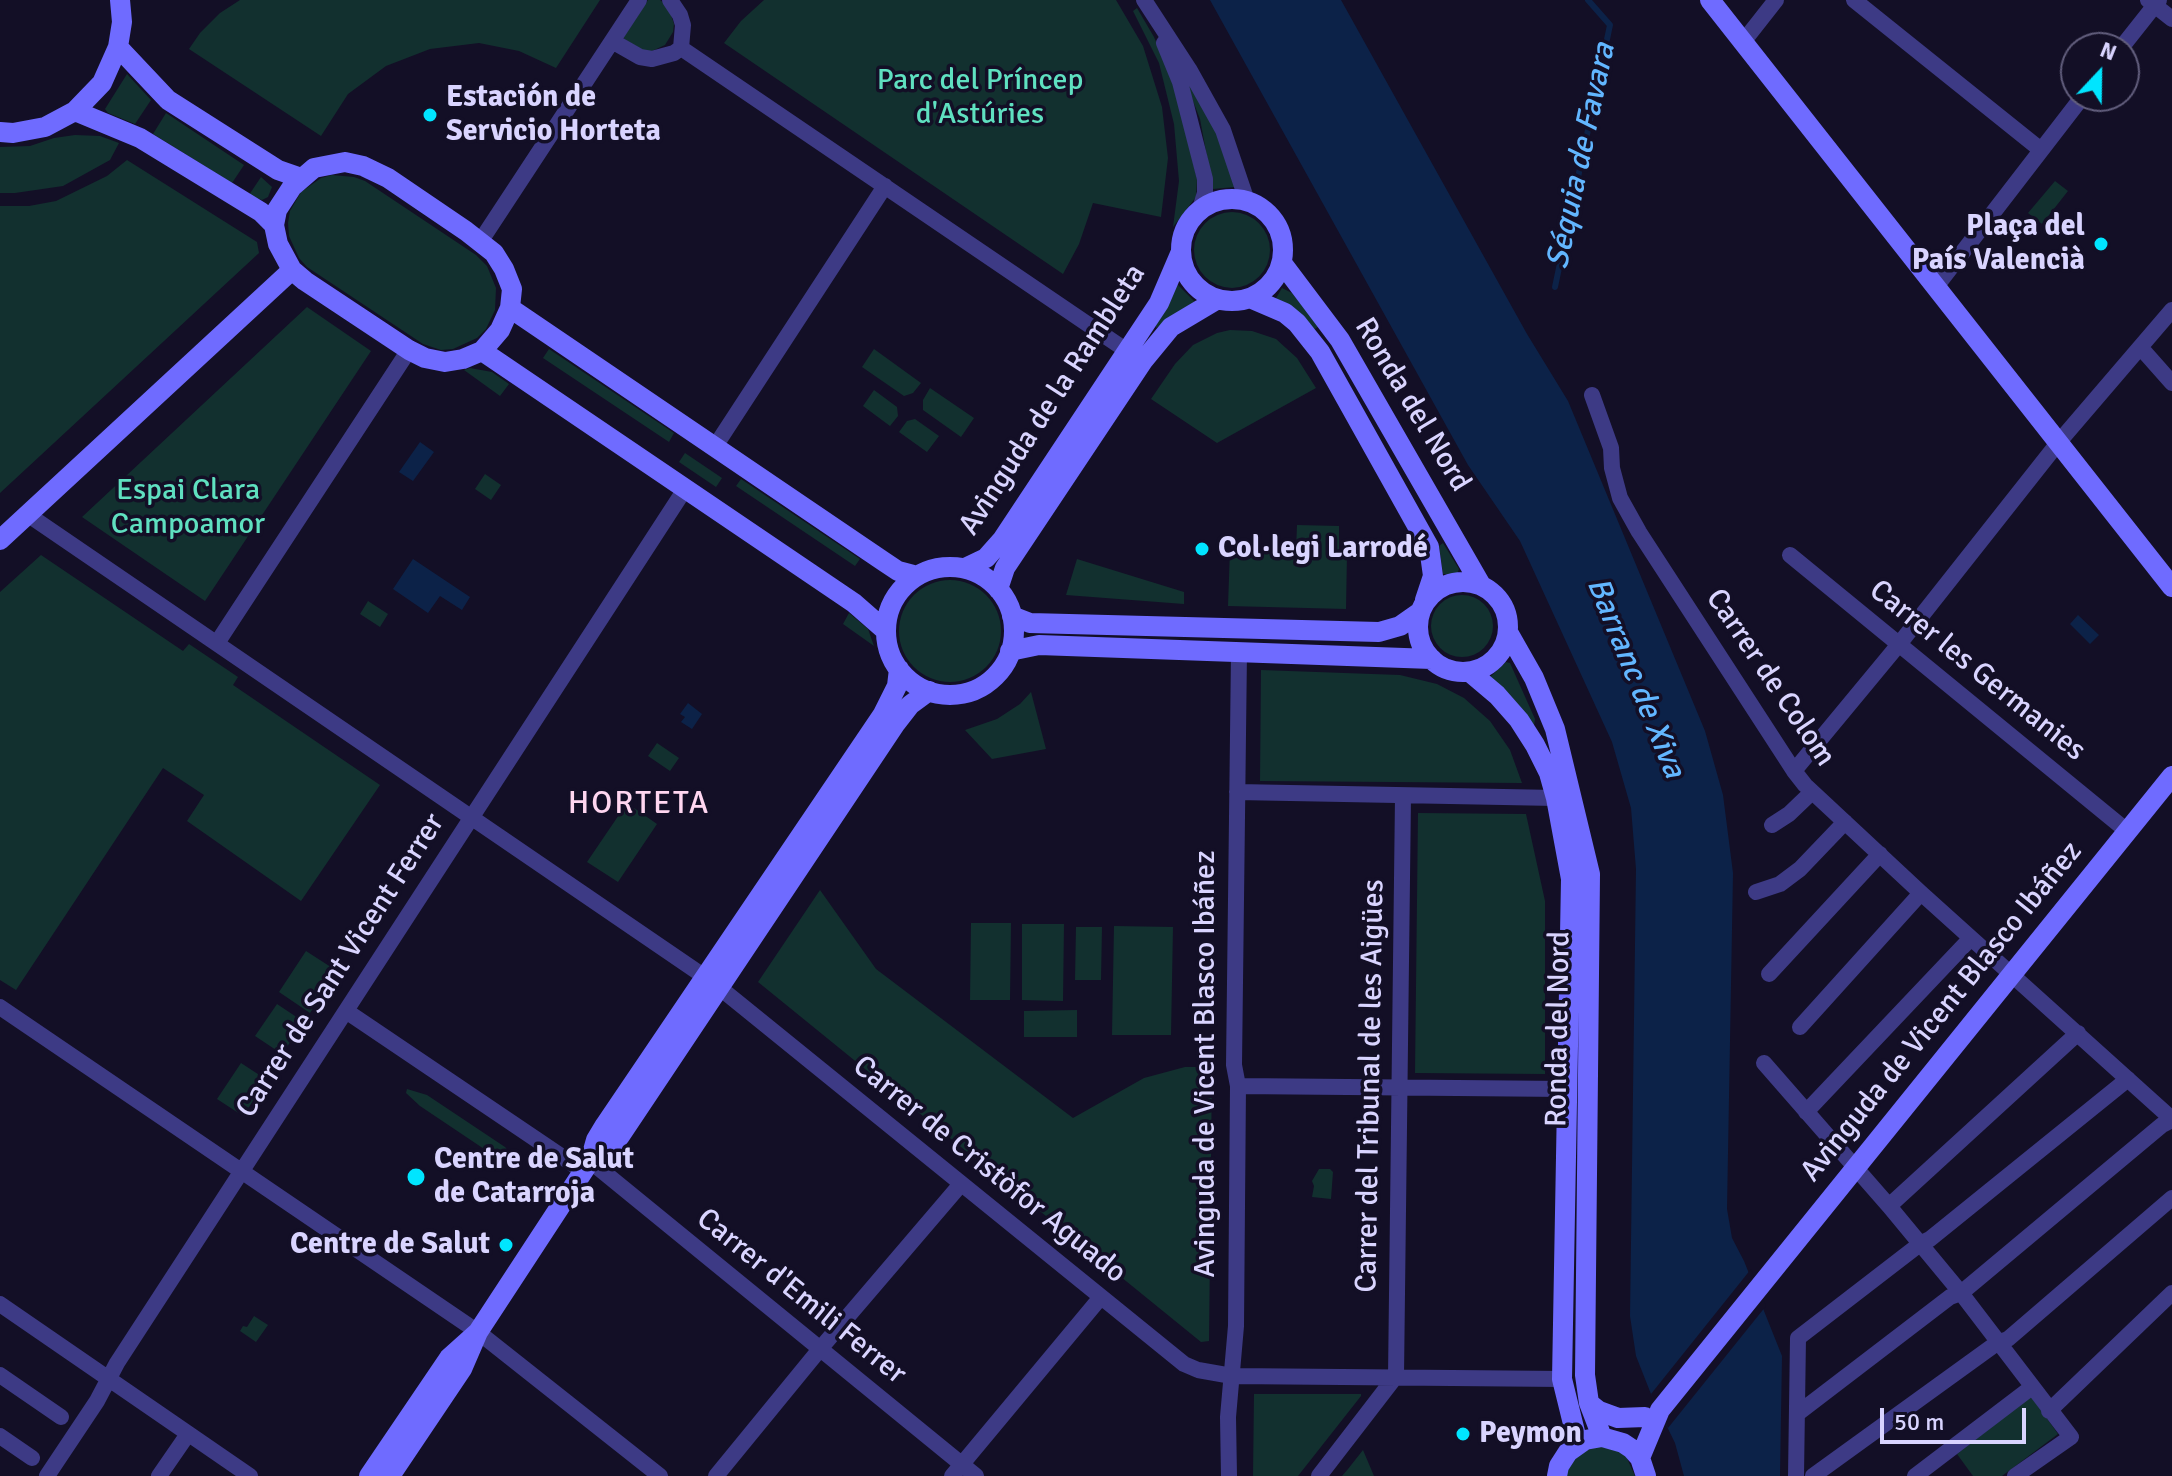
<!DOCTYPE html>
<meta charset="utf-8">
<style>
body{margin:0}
#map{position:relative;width:2172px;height:1476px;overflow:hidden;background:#130f26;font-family:Signika,sans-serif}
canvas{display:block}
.north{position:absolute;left:2060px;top:32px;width:80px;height:80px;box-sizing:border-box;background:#130f26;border:2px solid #625e7d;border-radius:50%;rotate:22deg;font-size:22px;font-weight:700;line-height:32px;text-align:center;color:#d9d4ff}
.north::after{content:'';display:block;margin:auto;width:28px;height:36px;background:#00e5ff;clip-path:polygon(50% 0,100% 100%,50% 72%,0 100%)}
.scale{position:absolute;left:1880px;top:1408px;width:146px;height:36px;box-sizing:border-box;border:4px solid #d9d4ff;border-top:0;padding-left:10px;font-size:24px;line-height:28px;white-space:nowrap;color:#d9d4ff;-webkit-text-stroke:6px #130f26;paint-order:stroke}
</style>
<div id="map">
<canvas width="2172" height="1476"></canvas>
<div class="north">N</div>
<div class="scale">50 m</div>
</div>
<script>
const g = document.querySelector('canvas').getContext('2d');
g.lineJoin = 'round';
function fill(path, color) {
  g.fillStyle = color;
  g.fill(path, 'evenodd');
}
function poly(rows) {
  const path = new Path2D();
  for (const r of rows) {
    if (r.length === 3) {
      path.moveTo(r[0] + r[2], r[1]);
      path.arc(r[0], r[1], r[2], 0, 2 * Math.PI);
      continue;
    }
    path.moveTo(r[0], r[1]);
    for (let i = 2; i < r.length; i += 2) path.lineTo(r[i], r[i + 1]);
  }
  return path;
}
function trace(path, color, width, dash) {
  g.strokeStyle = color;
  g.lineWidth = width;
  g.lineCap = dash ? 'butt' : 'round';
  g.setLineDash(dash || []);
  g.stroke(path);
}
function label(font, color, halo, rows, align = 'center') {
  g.font = font + ' Signika,sans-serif';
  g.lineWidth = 7;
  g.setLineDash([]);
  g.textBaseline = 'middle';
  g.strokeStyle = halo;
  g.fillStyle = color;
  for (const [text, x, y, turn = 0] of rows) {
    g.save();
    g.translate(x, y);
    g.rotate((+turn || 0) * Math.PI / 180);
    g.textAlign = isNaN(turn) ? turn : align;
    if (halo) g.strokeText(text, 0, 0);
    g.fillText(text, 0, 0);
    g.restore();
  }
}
const green = poly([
 [240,0,600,0,556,68,519,51,479,43,430,49,386,66,348,94,321,136,189,49,200,33,220,13],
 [648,0,660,0,668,6,674,24,673,32,665,45,652,51,643,51,623,38],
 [764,0,1116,0,1143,46,1162,107,1168,158,1161,217,1093,203,1079,244,1063,274,724,43,741,21],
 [1137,8,1154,37,1176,89,1197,179,1196,197,1173,227,1179,181,1174,124,1159,63,1133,11],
 [1179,65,1217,129,1235,187,1213,189,1200,119],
 [127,74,151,100,135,124,108,113,105,109],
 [166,113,244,165,232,183,153,134],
 [75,135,100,136,119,143,110,160,63,186,15,193,0,193,0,147,30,146,54,138],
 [127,160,257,242,259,253,0,493,0,206,29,206,56,201,107,176],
 [332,175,354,177,365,181,476,255,487,266,496,288,495,310,486,329,477,338,453,349,441,350,423,344,307,267,299,258,289,236,288,223,290,211,301,192,321,178],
 [261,177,272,187,268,197,262,200,249,195],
 [2055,181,2068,191,2042,224,2028,213],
 [1232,250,38],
 [1177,284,1195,302,1156,328,1156,324],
 [1282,288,1292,293,1319,326,1315,329,1275,300],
 [307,307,371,351,205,601,82,517],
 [1230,330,1252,331,1276,339,1297,358,1316,388,1217,443,1151,399,1175,364,1193,345,1217,333],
 [549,349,674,433,669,442,543,358],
 [874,349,921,383,913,393,904,396,862,367],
 [470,368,492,372,509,384,500,396,464,370],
 [930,388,974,418,961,437,923,410,923,400],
 [874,390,897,407,898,416,890,426,863,406],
 [915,419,939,436,927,452,899,432,907,421],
 [685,453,722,478,716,487,679,462],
 [485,474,501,485,491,500,475,489],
 [741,479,860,559,855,566,736,486],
 [1297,525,1339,526,1339,554,1347,554,1346,609,1228,606,1230,549,1296,551],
 [1443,543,1459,569,1457,574,1443,574,1439,546],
 [41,555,183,651,189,644,238,677,233,685,380,785,301,901,187,821,204,795,163,768,16,990,0,980,0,592],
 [1077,559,1184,592,1184,604,1066,595],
 [950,631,51],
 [1462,626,31],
 [368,601,388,614,380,627,360,614],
 [849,613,868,629,874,646,843,624],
 [1506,662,1510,663,1535,719,1534,726,1489,678],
 [1261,670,1400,675,1437,684,1464,698,1490,721,1510,750,1522,783,1260,781],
 [1031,692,1046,749,992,759,965,730,997,719,1020,704],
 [657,743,679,758,670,771,648,756],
 [627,803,657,824,618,882,587,862],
 [1418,813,1526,814,1545,901,1545,1074,1415,1073],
 [820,890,876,969,1073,1118,1144,1078,1185,1067,1212,1067,1209,1341,1201,1342,758,982],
 [971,923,1011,923,1010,1000,970,1000],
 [1022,924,1064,924,1063,1001,1022,1000],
 [1114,926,1173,927,1171,1035,1112,1035],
 [1076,927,1102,927,1101,980,1075,980],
 [306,951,337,971,310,1013,279,992],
 [277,1004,304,1022,282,1054,255,1036],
 [1077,1010,1077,1037,1024,1037,1024,1011],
 [241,1063,267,1080,243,1116,217,1099],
 [407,1089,427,1095,505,1147,522,1166,518,1168,499,1159,420,1106,406,1093],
 [1319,1169,1330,1169,1333,1172,1331,1199,1312,1197,1314,1186,1312,1181],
 [254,1316,268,1325,256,1342,240,1331,243,1326,247,1327],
 [1254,1394,1361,1394,1361,1396,1298,1476,1253,1476],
 [2031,1396,2058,1434,2002,1476,1973,1476,1957,1454],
 [1593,1446,1617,1449,1626,1456,1635,1476,1565,1476,1573,1458],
 [1363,1450,1374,1476,1342,1476,1348,1469]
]);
const water = poly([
 [1210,0,1341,0,1527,334,1568,401,1705,731,1723,795,1733,873,1727,1209,1732,1238,1744,1261,1782,1356,1780,1476,1684,1476,1675,1443,1651,1394,1636,1356,1630,1316,1636,869,1631,808,1612,742,1520,541,1468,465],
 [420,442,434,452,413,481,399,472],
 [413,559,470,597,462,610,440,596,428,613,393,589],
 [2078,615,2099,635,2090,644,2070,624],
 [688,703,702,714,692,729,681,722,685,717,680,714]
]);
const pier = poly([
 [1751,1269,1766,1306,1668,1428,1651,1394]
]);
const stream = poly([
 [1555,287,1610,25,1588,0]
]);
const street = poly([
 [1144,0,1189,69,1223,130,1247,201],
 [1854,0,2041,150],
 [2148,0,2172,19],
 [612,41,640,57,652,59,674,53,681,48,683,25,680,15,670,0],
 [1743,42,1776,0],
 [1164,43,1180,82,1205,179,1205,193,1200,209],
 [681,48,1136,357],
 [2121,48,2159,0],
 [480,242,639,0],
 [1935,288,2083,96],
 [2141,348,2172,383],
 [1592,395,1611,448,1612,468,1620,498,1639,532,1794,771,1805,785,1921,893,2172,1119],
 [716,445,885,186],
 [27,514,705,977],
 [1790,555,2127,831],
 [217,643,409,350],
 [1794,771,1900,643,2058,443,2172,310],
 [1237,792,1556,798],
 [1772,825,1789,814,1812,792],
 [1756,892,1780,884,1800,869,1845,822],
 [1769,974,1880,854],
 [720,988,1184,1364,1198,1370,1232,1376,1562,1379],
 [0,1007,478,1332,660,1476],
 [346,1011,583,1171],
 [1800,1027,1921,893],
 [1764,1063,1889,1206,1961,1293,2071,1437,2015,1476],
 [1238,1086,1566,1089],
 [1806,1112,1971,938],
 [590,1161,976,1476],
 [1889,1206,2078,1033],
 [0,1304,250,1476],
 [0,1375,61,1417],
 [1396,1376,1403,796],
 [2049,1411,2172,1293],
 [1797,1414,1950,1297,1961,1293,2162,1125,2172,1120],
 [0,1436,32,1458],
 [47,1476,97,1401,117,1363,685,489],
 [159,1476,188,1434],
 [716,1476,820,1349,961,1184],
 [952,1476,1101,1297],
 [1229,1476,1228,1417,1236,1326,1238,1086,1234,1065,1239,652],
 [1319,1476,1396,1376],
 [1796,1476,1798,1338,1920,1244,1930,1239,2128,1079],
 [1813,1476,1997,1343,2008,1339,2172,1198],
 [1915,1476,2032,1387]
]);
const secondary = poly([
 [1710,0,2172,587],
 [118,47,168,100,278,170,301,178],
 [75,111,140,138,261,212,274,225],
 [0,132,13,133,45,127,75,111,102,83,118,47,122,22,120,0],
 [345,162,363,166,388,178,466,231,494,253,504,269,512,289,510,308,500,330,482,351,463,359,445,362,425,358,409,350,305,281,292,270,278,244,274,225,277,210,292,187,314,168,345,162],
 [1232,250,51],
 [1282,263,1340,340,1481,585],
 [1250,298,1285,313,1297,323,1320,352,1429,547,1433,576,1425,600],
 [510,308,883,561,898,571,917,576],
 [482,351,854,603,886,631],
 [0,540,292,270],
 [950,631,64],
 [965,568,986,558,1002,540,1159,303,1180,254],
 [1463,627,45],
 [998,589,1005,568,1143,361,1171,327,1218,299],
 [1012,616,1030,623,1379,632,1400,626,1420,612],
 [1509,634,1534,678,1555,729,1590,874,1585,1375,1589,1403,1602,1437],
 [1010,651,1039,645,1432,659],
 [1471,673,1497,695,1519,720,1535,745,1549,773,1556,798,1571,879,1562,1379,1578,1444],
 [590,1161,608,1150,620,1136,896,723,910,705,929,691],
 [1589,1403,1599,1411,1618,1418,1645,1417],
 [1640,1458,1660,1410,2172,776],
 [369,1476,449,1358,478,1332],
 [390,1476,462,1369,478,1332,590,1161,596,1140,605,1125,883,714,897,686,899,669],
 [1557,1476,1559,1466,1568,1452,1585,1440,1602,1437,1623,1443,1632,1449,1640,1458,1646,1476]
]);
const markers = [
 [430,115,8,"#00e5ff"],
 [2101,244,8,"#00e5ff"],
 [1202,549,8,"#00e5ff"],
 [416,1177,10,"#00e5ff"],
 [506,1245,8,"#00e5ff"],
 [1463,1434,8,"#00e5ff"]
];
const parkNames = [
 ["Parc del Príncep",980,81],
 ["d'Astúries",980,115],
 ["Espai Clara",188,491],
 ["Campoamor",188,525]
];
const poiNames = [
 ["Estación de",446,98],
 ["Servicio Horteta",446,132],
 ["Plaça del",2085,227,"right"],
 ["País Valencià",2085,261,"right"],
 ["Col·legi Larrodé",1218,549],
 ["Centre de Salut",434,1160],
 ["de Catarroja",434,1194],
 ["Centre de Salut",490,1245,"right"],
 ["Peymon",1479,1434]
];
const streetNames = [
 ["Avinguda de la Rambleta",1053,400,-57],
 ["Ronda del Nord",1412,405,59],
 ["Carrer les Germanies",1977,671,39],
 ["Carrer de Colom",1770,678,56],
 ["Carrer de Sant Vicent Ferrer",341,966,-57],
 ["Avinguda de Vicent Blasco Ibáñez",1942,1012,-51],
 ["Ronda del Nord",1559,1029,-89],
 ["Avinguda de Vicent Blasco Ibáñez",1206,1064,-90],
 ["Carrer del Tribunal de les Aigües",1371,1086,-89],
 ["Carrer de Cristòfor Aguado",989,1170,39],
 ["Carrer d'Emili Ferrer",801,1297,39]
];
const waterNames = [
 ["Séquia de Favara",1582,156,-78],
 ["Barranc de Xiva",1635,678,68]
];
const neighbourhoodNames = [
 ["HORTETA",639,805]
];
fill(green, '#12302f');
fill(water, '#0c2248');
fill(pier, '#130f26');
trace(stream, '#0c2248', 6);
trace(street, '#3d3a85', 16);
trace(secondary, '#6f6bff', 20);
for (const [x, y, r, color] of markers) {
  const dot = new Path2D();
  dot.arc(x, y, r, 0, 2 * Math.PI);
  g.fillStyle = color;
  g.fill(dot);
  trace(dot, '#130f26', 3);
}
label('30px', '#5fe0c0', '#130f26', parkNames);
label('bold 30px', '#d9d4ff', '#130f26', poiNames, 'left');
label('30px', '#d9d4ff', '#130f26', streetNames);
label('italic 32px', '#62b6ff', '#130f26', waterNames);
g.letterSpacing = '2px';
label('32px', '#ffd6f0', '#130f26', neighbourhoodNames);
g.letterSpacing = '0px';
</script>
